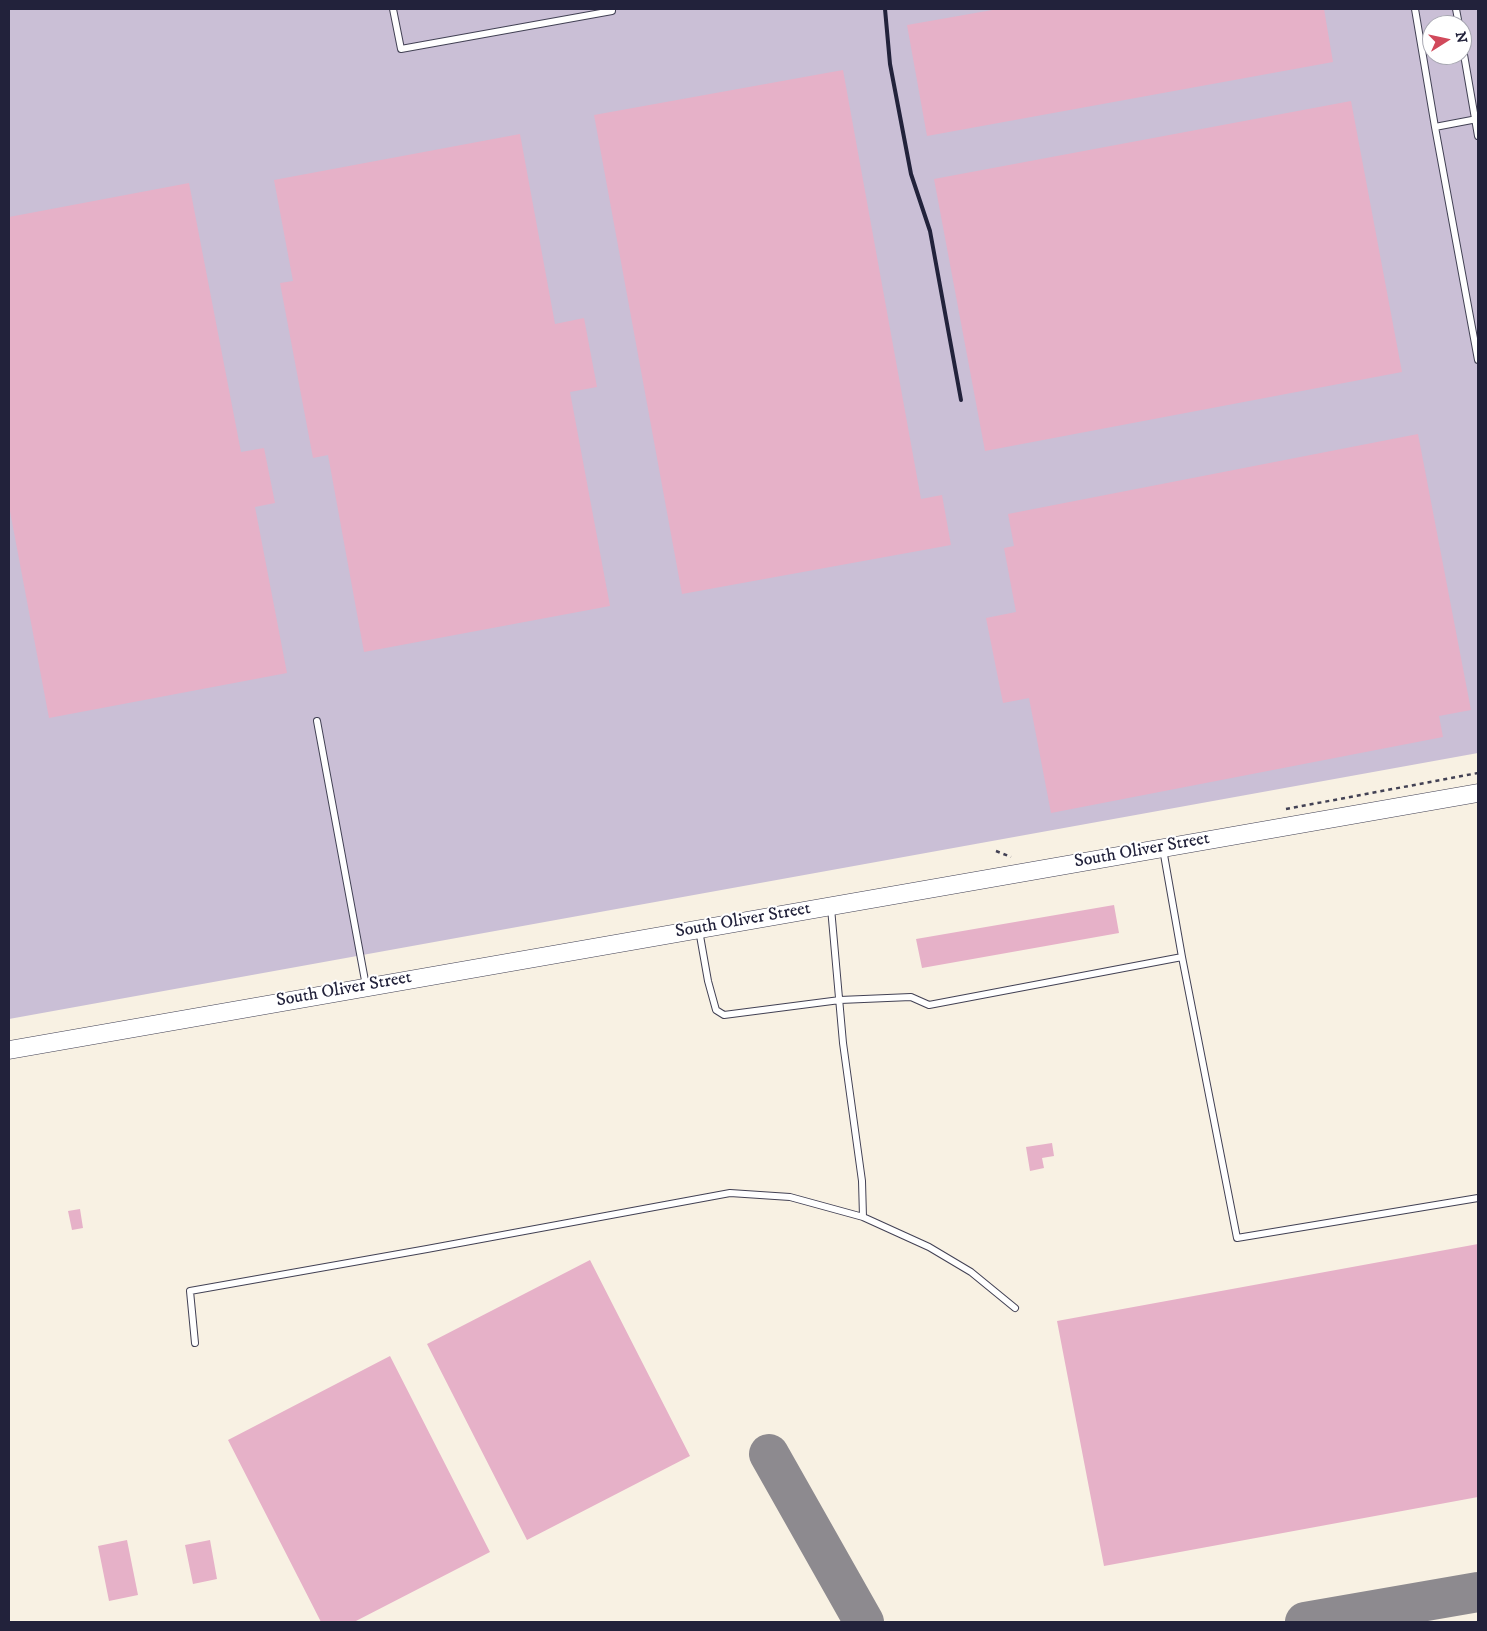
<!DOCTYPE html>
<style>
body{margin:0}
#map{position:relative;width:1487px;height:1631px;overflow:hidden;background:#f8f1e3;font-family:"IM FELL DW Pica",serif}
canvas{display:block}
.frame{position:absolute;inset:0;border:10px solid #22223b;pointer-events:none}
.north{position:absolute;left:1422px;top:15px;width:50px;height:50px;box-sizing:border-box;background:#fff;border:1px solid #a7a7b1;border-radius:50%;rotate:80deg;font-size:14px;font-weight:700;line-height:20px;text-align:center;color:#22223b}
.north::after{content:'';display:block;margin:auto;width:18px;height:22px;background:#d1495b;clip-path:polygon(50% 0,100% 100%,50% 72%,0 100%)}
</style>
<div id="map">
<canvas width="1487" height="1631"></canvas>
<div class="frame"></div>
<div class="north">N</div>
</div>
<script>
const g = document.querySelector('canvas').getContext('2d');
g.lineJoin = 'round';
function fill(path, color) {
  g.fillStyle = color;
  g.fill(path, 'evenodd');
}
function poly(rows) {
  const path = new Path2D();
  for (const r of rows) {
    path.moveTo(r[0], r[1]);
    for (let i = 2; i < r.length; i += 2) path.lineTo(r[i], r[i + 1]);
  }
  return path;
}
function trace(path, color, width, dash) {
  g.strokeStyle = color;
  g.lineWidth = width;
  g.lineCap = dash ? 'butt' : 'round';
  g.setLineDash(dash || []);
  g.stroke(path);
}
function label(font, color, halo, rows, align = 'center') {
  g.font = font + ' "IM FELL DW Pica",serif';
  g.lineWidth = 4;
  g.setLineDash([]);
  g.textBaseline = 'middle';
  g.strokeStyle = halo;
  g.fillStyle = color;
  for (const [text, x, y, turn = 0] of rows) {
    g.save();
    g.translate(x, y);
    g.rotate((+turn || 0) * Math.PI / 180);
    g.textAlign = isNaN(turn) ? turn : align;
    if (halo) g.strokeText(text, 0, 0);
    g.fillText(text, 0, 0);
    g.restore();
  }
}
const industrial = poly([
 [9,9,1478,9,1478,753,9,1019],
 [1432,25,1462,25,1462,55,1432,55]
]);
const taxiway = poly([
 [769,1454,864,1622],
 [1305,1622,1478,1592]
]);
const building = poly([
 [998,9,1324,9,1333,62,927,136,907,25],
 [843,70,921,499,942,495,951,545,682,594,594,115],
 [1351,101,1402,372,985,451,934,179],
 [520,134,555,324,584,318,597,387,570,392,610,606,364,652,328,455,313,458,280,283,293,281,274,180],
 [189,183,241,452,264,448,275,503,255,507,287,673,49,718,9,506,9,217],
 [1418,434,1471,710,1439,716,1443,737,1051,813,1029,698,1003,703,986,618,1016,612,1004,548,1014,546,1008,514],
 [1114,905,1119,933,922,968,916,939],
 [1052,1143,1054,1156,1042,1158,1044,1168,1030,1171,1026,1147],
 [80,1209,83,1228,72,1230,68,1211],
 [1478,1244,1478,1497,1104,1566,1057,1321],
 [590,1260,690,1456,527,1540,427,1344],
 [390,1356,490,1552,354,1622,321,1622,228,1440],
 [127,1540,138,1595,109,1601,98,1546],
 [210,1540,217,1579,193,1584,185,1545]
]);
const path = poly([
 [1286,809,1478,773],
 [996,851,1011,857]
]);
const lane = poly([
 [393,9,401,49,612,11,612,9],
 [1415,9,1435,127,1478,360],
 [1456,9,1459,25],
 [1462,43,1478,136],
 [1435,127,1477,119],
 [317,721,366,986],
 [1163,849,1182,957,1237,1238,1478,1198],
 [831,908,843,1043,862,1181,863,1217],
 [699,930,708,981,716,1010,724,1015,840,1000,911,997,929,1005,1182,957],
 [195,1343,190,1291,427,1249,730,1193,790,1197,863,1217,929,1247,971,1272,1015,1308]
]);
const secondary = poly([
 [9,1050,1478,793]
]);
const rail = poly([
 [885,9,890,64,911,174,930,231,961,400]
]);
const streetNames = [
 ["South Oliver Street",1142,851,-10],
 ["South Oliver Street",743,921,-10],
 ["South Oliver Street",344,990,-10]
];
fill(industrial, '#cabfd6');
trace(taxiway, '#8d8a8f', 40);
fill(building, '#e6b1c8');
trace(lane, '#424154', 8);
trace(secondary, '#424154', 19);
trace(path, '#424154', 2.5, [4, 4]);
trace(lane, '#fff', 6);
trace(secondary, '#fff', 18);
trace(rail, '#22223b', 4);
label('18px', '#22223b', '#fff', streetNames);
</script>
